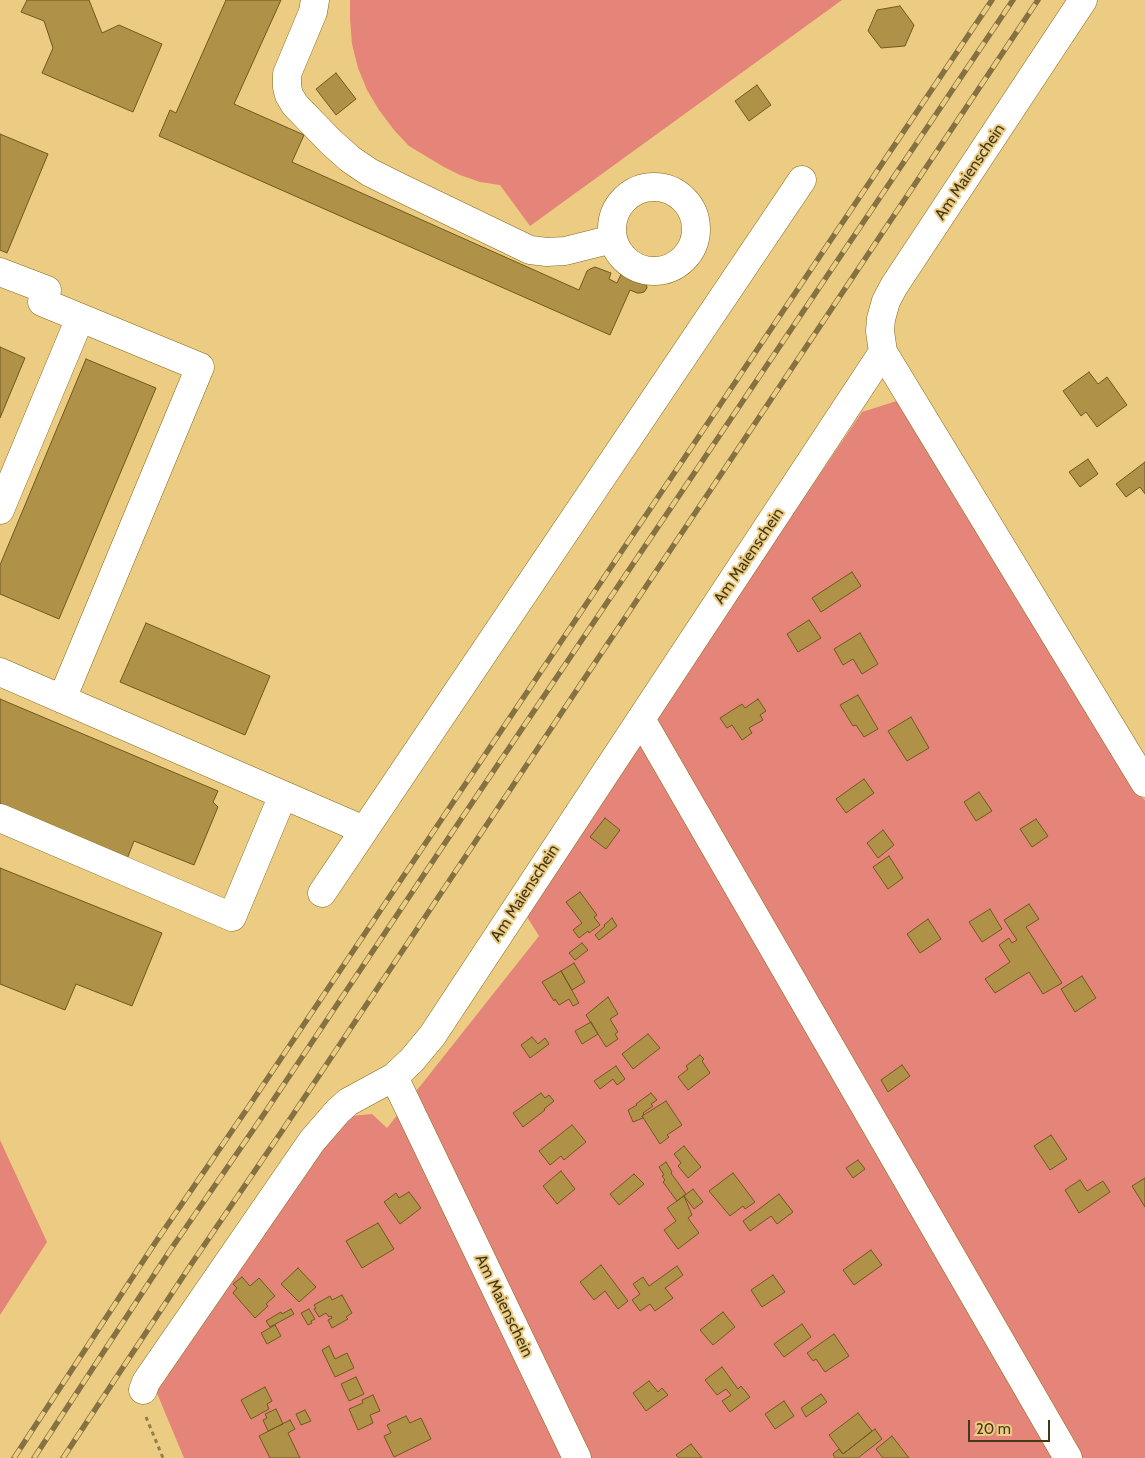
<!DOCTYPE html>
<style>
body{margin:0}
#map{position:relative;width:1145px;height:1458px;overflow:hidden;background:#ebcc82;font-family:Cabin,sans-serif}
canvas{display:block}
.scale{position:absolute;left:968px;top:1420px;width:82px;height:22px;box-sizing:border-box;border:2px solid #453819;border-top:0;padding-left:6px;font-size:15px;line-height:18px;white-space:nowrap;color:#453819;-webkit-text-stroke:4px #ebcc82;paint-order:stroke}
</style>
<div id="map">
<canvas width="1145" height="1458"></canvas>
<div class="scale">20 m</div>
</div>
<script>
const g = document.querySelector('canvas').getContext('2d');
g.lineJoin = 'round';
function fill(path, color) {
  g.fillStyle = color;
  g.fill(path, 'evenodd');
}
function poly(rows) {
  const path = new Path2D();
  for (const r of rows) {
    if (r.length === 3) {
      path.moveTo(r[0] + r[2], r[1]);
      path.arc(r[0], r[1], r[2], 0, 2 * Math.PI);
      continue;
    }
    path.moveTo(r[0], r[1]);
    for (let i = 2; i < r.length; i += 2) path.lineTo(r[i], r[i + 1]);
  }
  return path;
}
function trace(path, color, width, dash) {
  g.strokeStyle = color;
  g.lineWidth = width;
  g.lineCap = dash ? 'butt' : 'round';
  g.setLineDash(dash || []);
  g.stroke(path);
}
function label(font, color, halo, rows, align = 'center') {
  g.font = font + ' Cabin,sans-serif';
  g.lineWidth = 4;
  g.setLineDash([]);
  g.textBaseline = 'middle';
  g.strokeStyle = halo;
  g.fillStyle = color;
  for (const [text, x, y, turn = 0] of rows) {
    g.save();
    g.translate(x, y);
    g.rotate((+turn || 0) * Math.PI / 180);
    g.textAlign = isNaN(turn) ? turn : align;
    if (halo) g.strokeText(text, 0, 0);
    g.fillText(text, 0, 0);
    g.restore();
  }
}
const green = poly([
 [350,0,842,0,530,226,500,185,480,182,460,175,444,167,409,146,394,130,379,110,367,90,358,68,352,44,350,19],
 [906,398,1139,795,1145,800,1145,1458,184,1458,154,1386,341,1117,372,1114,387,1128,539,936,524,912,862,412],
 [0,1140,47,1242,0,1315]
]);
const building = poly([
 [27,0,89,0,102,33,119,25,162,44,133,112,42,73,53,48,44,21,21,12,27,0],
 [226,0,281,0,234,104,304,135,292,162,579,290,587,271,590,269,595,267,611,273,609,279,617,283,623,270,646,281,647,288,644,292,640,293,637,293,630,290,610,335,159,136,170,110,176,113,226,0],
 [900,6,914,25,905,46,881,48,868,31,877,10,900,6],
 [336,73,356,99,336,115,316,89,336,73],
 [757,85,771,105,749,121,735,101,757,85],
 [0,134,48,154,7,253,0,250,0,134],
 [0,347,25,358,0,418,0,347],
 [86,359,156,388,59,619,0,594,0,565,86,359],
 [1089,372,1098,384,1107,377,1127,405,1097,427,1086,412,1081,416,1063,391,1089,372],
 [1088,459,1098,474,1080,487,1069,472,1088,459],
 [1145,462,1145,494,1140,487,1126,497,1116,484,1145,462],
 [852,572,861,586,821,612,812,598,852,572],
 [809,620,821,638,798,652,787,634,809,620],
 [146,623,270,676,245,735,120,682,146,623],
 [860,633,878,664,862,674,853,659,843,665,834,649,860,633],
 [858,695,878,729,864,737,856,725,853,726,840,705,858,695],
 [0,699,218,791,213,802,218,807,194,865,134,841,127,859,0,806,0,699],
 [758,699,766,711,760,715,763,720,749,728,752,733,742,740,732,725,727,728,720,718,742,704,745,708,758,699],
 [911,717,929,748,907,761,888,731,911,717],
 [864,779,874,793,846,813,836,799,864,779],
 [979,792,992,811,976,821,964,802,979,792],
 [605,818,620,830,606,849,590,837,605,818],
 [1036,819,1048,836,1032,847,1020,829,1036,819],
 [883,830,894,845,878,858,867,843,883,830],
 [889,856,903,878,888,889,873,867,889,856],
 [0,868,162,933,132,1006,76,984,65,1010,0,984,0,868],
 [580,892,597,915,594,917,600,925,589,933,588,931,579,938,573,930,582,923,566,902,580,892],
 [1029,904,1039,919,1026,927,1062,983,1043,994,1029,972,995,993,985,979,1010,962,999,945,1009,938,1012,943,1017,940,1004,920,1029,904],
 [990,909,1002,929,982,942,969,922,990,909],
 [612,918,617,926,599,940,595,935,605,926,604,925,612,918],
 [928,919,941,939,920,953,907,934,928,919],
 [582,943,588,950,575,960,569,953,582,943],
 [574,963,585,982,572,990,561,971,574,963],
 [561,971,579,1003,573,1006,569,999,559,1005,555,999,554,1001,542,982,561,971],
 [1082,976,1096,998,1075,1012,1061,989,1082,976],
 [608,997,618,1014,610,1019,618,1032,615,1034,618,1039,606,1047,586,1015,608,997],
 [591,1022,598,1034,582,1044,575,1031,591,1022],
 [648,1034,660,1048,633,1069,622,1054,648,1034],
 [532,1037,538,1044,545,1038,549,1044,530,1058,521,1045,532,1037],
 [700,1055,704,1059,702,1061,710,1073,688,1090,678,1077,688,1069,686,1066,700,1055],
 [902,1065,910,1076,888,1092,881,1080,902,1065],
 [616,1066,625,1079,617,1085,613,1079,600,1089,594,1081,616,1066],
 [541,1093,545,1098,549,1095,554,1101,544,1109,545,1110,523,1127,513,1113,541,1093],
 [651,1093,657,1100,651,1104,653,1106,643,1113,644,1114,642,1116,643,1118,633,1122,628,1110,637,1105,636,1104,651,1093],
 [666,1101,682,1125,667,1135,669,1137,660,1144,642,1116,666,1101],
 [572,1125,586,1142,564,1160,561,1156,550,1165,539,1151,572,1125],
 [1051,1135,1067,1159,1050,1170,1034,1146,1051,1135],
 [684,1146,701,1167,688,1178,678,1166,681,1163,674,1154,684,1146],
 [858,1160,865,1169,853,1178,846,1168,858,1160],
 [666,1162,672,1172,671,1173,686,1194,677,1201,663,1182,665,1180,662,1176,664,1175,659,1167,666,1162],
 [561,1171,575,1189,557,1204,543,1186,561,1171],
 [733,1173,755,1202,745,1209,743,1206,730,1216,709,1191,733,1173],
 [634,1174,644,1184,619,1205,610,1194,634,1174],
 [1145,1178,1145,1207,1132,1186,1145,1178],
 [1080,1180,1087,1191,1103,1181,1110,1192,1079,1213,1065,1190,1080,1180],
 [693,1189,703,1202,694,1209,684,1196,693,1189],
 [409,1192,421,1208,400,1224,384,1202,396,1193,399,1198,409,1192],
 [779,1194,793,1212,777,1224,771,1216,750,1231,743,1221,779,1194],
 [684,1196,692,1215,688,1218,699,1233,678,1249,664,1230,676,1221,667,1208,684,1196],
 [378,1223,394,1249,362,1268,346,1241,378,1223],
 [871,1250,882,1265,854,1285,843,1270,871,1250],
 [601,1265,628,1301,618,1309,605,1291,594,1300,580,1282,601,1265],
 [677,1266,683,1275,665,1288,673,1298,655,1311,650,1304,640,1311,632,1300,640,1294,633,1284,643,1277,649,1286,677,1266],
 [298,1268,316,1287,299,1302,281,1284,298,1268],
 [773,1275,785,1292,762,1307,751,1290,773,1275],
 [242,1277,250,1286,259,1278,275,1296,266,1304,268,1306,255,1318,233,1293,237,1288,233,1284,242,1277],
 [342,1295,352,1313,346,1317,348,1319,332,1328,328,1320,332,1318,331,1316,329,1317,326,1313,319,1317,314,1309,316,1308,314,1305,330,1296,332,1300,342,1295],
 [291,1309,294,1314,270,1327,266,1321,281,1312,282,1314,291,1309],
 [309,1309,315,1319,311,1321,312,1323,308,1325,301,1313,309,1309],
 [723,1312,735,1327,713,1345,700,1330,723,1312],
 [802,1324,811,1337,784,1357,774,1344,802,1324],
 [275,1325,281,1336,267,1344,261,1333,275,1325],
 [834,1334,849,1356,825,1372,816,1359,813,1361,807,1353,834,1334],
 [329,1346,335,1359,347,1353,354,1368,335,1377,322,1350,329,1346],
 [722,1367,738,1389,741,1386,750,1397,730,1412,722,1401,731,1395,726,1389,717,1395,705,1380,722,1367],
 [356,1377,364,1394,349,1401,341,1384,356,1377],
 [649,1381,658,1392,662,1388,668,1395,646,1411,633,1393,649,1381],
 [265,1387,272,1401,267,1404,269,1409,251,1419,241,1400,265,1387],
 [821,1394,827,1402,806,1417,801,1408,821,1394],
 [373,1395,380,1411,370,1415,373,1423,358,1430,349,1409,363,1403,362,1400,373,1395],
 [784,1401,794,1416,775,1429,765,1414,784,1401],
 [276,1409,283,1424,268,1431,263,1420,267,1418,265,1414,276,1409],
 [305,1410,311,1421,301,1425,296,1414,305,1410],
 [858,1413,872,1431,843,1454,829,1435,858,1413],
 [406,1416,410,1423,421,1418,431,1439,394,1457,384,1436,391,1433,387,1425,406,1416],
 [290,1420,295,1429,288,1433,300,1458,270,1458,259,1436,290,1420],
 [875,1429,882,1439,858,1458,835,1458,833,1454,839,1449,843,1454,875,1429],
 [892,1436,909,1458,883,1458,876,1449,892,1436],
 [691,1444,702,1458,679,1458,676,1455,691,1444]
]);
const path = poly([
 [146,1417,163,1458]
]);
const minor = poly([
 [315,0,313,12,287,74,287,87,289,95,295,105,331,142,350,159,369,172,397,186,530,250,547,252,565,251,613,239],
 [654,229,42],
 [0,272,47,290,42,302,200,367,62,699],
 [883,352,1145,783],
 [0,510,80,318],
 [0,672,364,830],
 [641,719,1068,1458],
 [0,818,232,917,283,795],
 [322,893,802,180],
 [394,1077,577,1458],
 [143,1390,146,1382,312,1141,338,1111,348,1102,394,1077,412,1060,432,1036,883,352,880,331,881,319,886,301,894,286,1083,0]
]);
const rail = poly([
 [14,1458,155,1243,247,1109,992,0],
 [34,1458,169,1252,262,1117,443,846,1013,0],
 [63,1458,190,1266,282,1131,1038,0]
]);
const streetNames = [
 ["Am Maienschein",970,172,-56],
 ["Am Maienschein",749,556,-56],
 ["Am Maienschein",525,893,-57],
 ["Am Maienschein",504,1306,64]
];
fill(green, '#e58478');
fill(building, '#af9147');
trace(building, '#6f5920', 1);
trace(minor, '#866919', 29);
trace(path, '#947e4b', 3, [4, 4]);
trace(minor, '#fff', 28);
trace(rail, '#857141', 5.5);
trace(rail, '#ebcc82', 4, [11]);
label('16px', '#453819', '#ebcc82', streetNames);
</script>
